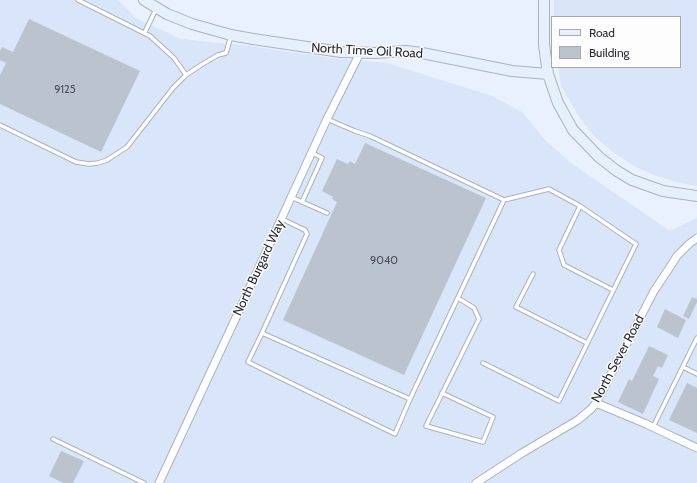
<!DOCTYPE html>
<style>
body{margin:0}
#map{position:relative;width:697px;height:483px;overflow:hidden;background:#e8f1fd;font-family:Cabin,sans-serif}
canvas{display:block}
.legend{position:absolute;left:551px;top:16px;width:130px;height:52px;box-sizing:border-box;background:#fdfdfd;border:1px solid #a7a9ab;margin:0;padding:5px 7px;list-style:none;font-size:12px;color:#272a2f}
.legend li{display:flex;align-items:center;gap:8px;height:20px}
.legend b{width:20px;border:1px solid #a7a9ab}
</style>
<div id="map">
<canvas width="697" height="483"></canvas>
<ul class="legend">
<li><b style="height:5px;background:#e6f0fd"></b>Road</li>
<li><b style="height:11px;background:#bbc3cf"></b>Building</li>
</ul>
</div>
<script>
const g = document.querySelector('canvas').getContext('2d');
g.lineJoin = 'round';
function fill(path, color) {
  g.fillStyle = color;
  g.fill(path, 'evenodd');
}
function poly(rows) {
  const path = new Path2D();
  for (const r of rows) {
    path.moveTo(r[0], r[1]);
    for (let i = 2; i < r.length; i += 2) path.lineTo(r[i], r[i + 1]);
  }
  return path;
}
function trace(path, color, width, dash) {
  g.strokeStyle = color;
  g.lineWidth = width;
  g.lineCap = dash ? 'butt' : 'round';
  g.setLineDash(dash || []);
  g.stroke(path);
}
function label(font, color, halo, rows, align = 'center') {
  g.font = font + ' Cabin,sans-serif';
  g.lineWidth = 3;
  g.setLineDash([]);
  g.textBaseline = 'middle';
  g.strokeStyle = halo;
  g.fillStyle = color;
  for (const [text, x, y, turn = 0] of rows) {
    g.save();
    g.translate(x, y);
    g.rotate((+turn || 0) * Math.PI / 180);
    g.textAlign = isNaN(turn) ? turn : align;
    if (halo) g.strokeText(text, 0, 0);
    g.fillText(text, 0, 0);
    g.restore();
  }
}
const built = poly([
 [0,0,118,0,136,18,181,39,241,45,332,58,387,63,492,96,522,112,545,140,571,163,670,231,697,218,697,483,0,483],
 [554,0,697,0,697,186,679,183,654,175,634,166,614,153,593,135,578,115,561,86,558,67,680,67,680,17,554,17]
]);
const building = poly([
 [29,19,140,71,101,152,0,104,0,75,6,63,0,60,0,51,2,47,13,52],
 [365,143,486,198,404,375,283,320,337,202,332,199,333,197,322,191,337,159,348,164,350,161,355,164],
 [692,297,697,299,697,302,689,319,683,316],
 [665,309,686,320,678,338,657,327],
 [649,346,668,355,662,368,658,366,653,376,659,379,643,414,618,402,629,379,632,381],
 [687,383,697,388,697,433,669,420],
 [61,451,84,461,73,483,63,483,49,476]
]);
const lane = poly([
 [78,0,150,36,174,58,186,75],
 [145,32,156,9],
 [327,119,355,131,370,136,504,200,549,189,580,206,636,244,559,401,483,363],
 [0,125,76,162,89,164,98,163,107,160,127,147,173,88,186,75,201,65,218,55,226,53,231,36],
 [291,197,327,213],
 [302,202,322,158,311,152],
 [580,206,559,250,564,265,613,290],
 [282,219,305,230,307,234,262,333,410,399,504,200],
 [533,274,516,307,587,343],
 [262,333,248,362,395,434,410,399],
 [683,367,697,374],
 [442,393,493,417,483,442,426,426,479,319,474,308,458,298],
 [653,427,697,338],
 [53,439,144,483]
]);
const street = poly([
 [596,403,644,423,697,448],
 [159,483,239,311,327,119,360,53],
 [476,483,522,453,578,420,591,409,596,403,654,291,670,267,677,256,689,244,697,238]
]);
const secondary = poly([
 [144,0,167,14,192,24,231,35,253,39,341,52,375,53,406,51,422,53,512,71,548,74],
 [544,0,544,45,548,74,558,103,573,130,599,157,617,171,632,180,663,191,697,196]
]);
const numberNames = [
 ["9125",65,90],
 ["9040",384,261]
];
const streetNames = [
 ["North Time Oil Road",367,51,3],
 ["North Burgard Way",259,268,-65],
 ["North Sever Road",618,359,-62]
];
fill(built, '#d9e6f9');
fill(building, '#bbc3cf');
trace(lane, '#aab2be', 5.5);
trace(street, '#aab2be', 9);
trace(secondary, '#aab2be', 12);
trace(lane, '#fff', 3.5);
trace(street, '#fff', 7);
trace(secondary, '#e6f0fd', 10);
label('11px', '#4c5057', null, numberNames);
label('13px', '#272a2f', '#fdfdfd', streetNames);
</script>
